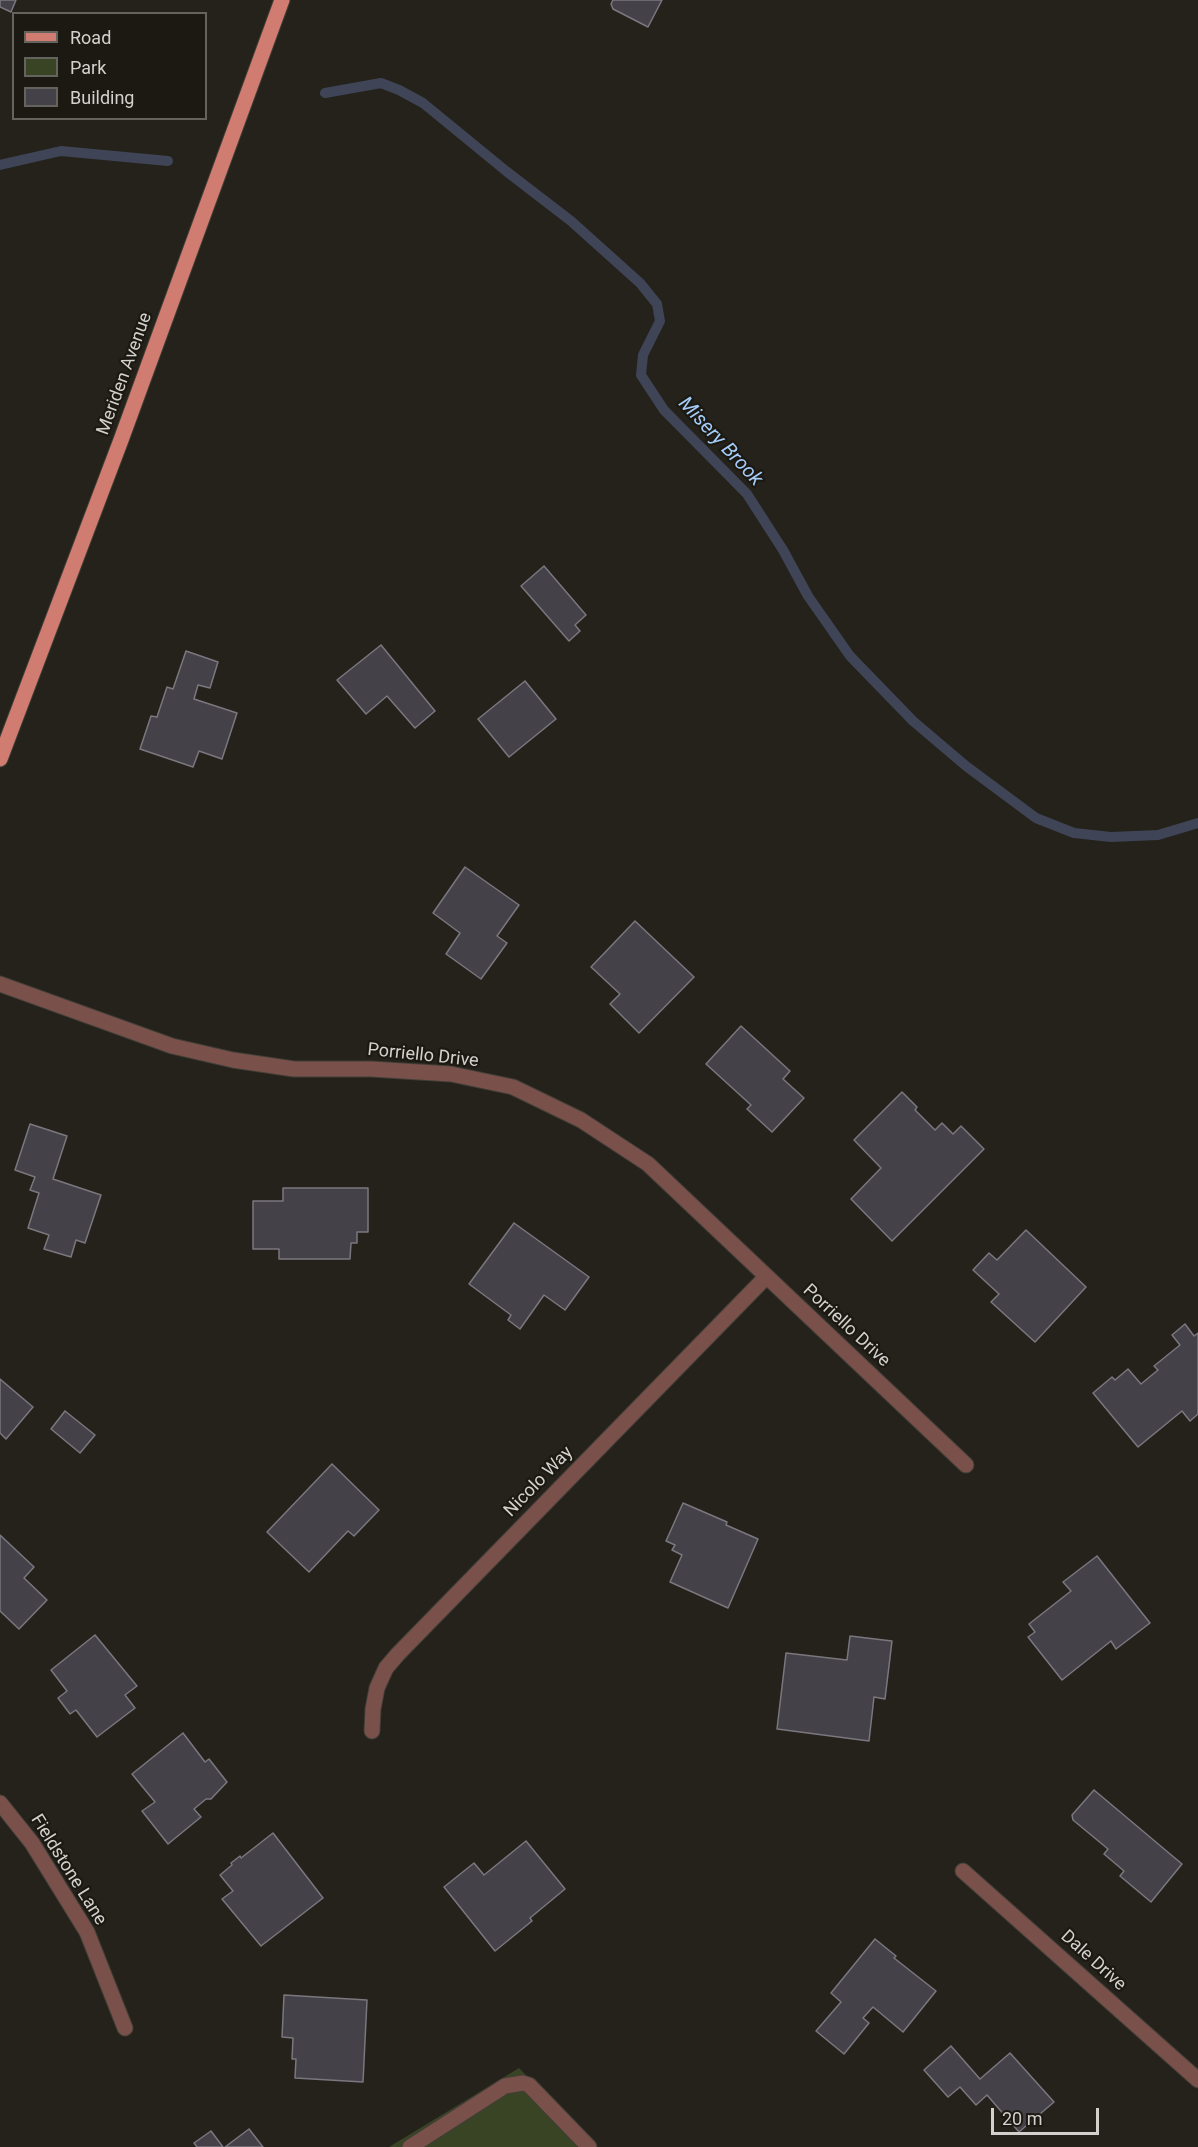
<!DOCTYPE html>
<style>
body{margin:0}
#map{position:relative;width:1198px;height:2147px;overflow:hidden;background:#24221b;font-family:Roboto,sans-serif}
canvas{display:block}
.legend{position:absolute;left:12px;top:12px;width:195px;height:108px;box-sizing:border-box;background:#1b1912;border:2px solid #65635d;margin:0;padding:8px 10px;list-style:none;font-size:18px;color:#d3d1cd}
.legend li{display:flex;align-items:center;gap:12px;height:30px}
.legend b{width:30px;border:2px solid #65635d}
.scale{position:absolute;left:991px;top:2108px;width:108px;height:27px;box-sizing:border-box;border:3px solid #d3d1cd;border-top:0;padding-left:8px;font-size:18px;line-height:21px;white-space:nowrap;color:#d3d1cd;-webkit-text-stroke:4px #1b1912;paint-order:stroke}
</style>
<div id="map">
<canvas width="1198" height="2147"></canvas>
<ul class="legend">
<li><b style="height:8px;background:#d07c71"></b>Road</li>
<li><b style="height:16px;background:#394425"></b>Park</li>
<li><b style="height:16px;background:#444148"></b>Building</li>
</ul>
<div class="scale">20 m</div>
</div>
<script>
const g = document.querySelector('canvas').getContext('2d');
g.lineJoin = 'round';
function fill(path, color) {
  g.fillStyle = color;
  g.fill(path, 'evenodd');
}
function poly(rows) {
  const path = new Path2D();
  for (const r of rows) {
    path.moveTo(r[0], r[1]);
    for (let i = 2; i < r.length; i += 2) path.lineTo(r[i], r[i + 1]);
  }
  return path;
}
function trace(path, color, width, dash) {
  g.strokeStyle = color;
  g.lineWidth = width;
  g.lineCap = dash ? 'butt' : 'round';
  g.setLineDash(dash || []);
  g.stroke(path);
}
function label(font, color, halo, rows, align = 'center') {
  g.font = font + ' Roboto,sans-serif';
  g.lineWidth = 4.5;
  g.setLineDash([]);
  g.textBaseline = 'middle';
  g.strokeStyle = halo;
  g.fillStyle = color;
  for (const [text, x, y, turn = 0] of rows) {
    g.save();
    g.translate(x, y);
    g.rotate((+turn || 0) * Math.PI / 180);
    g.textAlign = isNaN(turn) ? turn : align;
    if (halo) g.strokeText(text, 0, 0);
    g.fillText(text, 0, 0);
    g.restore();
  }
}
const green = poly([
 [519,2068,596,2147,389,2147]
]);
const stream = poly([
 [325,93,381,83,399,90,423,103,506,171,571,221,640,283,657,304,660,321,643,355,641,375,664,410,747,494,783,550,808,596,850,656,913,721,966,766,1036,818,1074,833,1111,837,1158,835,1198,823],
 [0,165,61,151,168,161]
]);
const building = poly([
 [0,0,16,0,11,12,0,7,0,0],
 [613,0,662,0,648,27,613,9,611,4,613,0],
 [544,566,586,615,575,625,580,631,569,641,521,586,544,566],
 [381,645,435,711,415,728,387,696,366,714,337,680,381,645],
 [186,651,218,662,210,688,198,685,194,699,237,713,222,759,199,751,193,767,140,749,151,716,157,717,167,687,173,689,186,651],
 [525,681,556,719,509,757,478,719,525,681],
 [465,867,519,905,497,936,507,943,481,979,446,954,460,933,433,913,465,867],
 [635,921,694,977,639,1033,610,1004,620,994,591,967,635,921],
 [741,1026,790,1071,783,1079,804,1098,772,1132,747,1109,751,1105,706,1064,741,1026],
 [902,1092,917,1107,915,1110,935,1130,942,1123,953,1134,961,1126,984,1149,892,1241,851,1199,881,1168,854,1140,902,1092],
 [30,1124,67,1136,53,1179,101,1195,85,1243,76,1240,71,1257,44,1249,49,1235,28,1228,39,1193,30,1190,35,1177,15,1170,30,1124],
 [283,1188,368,1188,368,1232,357,1232,357,1243,351,1243,350,1259,279,1259,279,1249,253,1249,253,1201,283,1201,283,1188],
 [514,1223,589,1277,565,1310,544,1295,520,1329,508,1320,511,1315,469,1284,514,1223],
 [1026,1230,1086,1287,1035,1342,991,1302,999,1294,973,1270,989,1253,997,1260,1026,1230],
 [1185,1324,1194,1336,1198,1333,1198,1414,1190,1421,1182,1411,1138,1447,1093,1393,1112,1377,1115,1380,1128,1369,1141,1384,1158,1370,1154,1366,1180,1345,1172,1335,1185,1324],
 [0,1379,33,1407,6,1439,0,1433,0,1379],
 [65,1411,95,1435,80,1453,51,1429,65,1411],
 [332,1464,379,1510,354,1536,348,1531,309,1572,267,1532,332,1464],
 [683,1503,727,1522,726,1525,758,1539,728,1608,670,1582,682,1555,672,1550,675,1545,666,1541,683,1503],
 [0,1535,34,1567,24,1578,47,1600,19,1629,0,1611,0,1535],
 [1097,1556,1150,1623,1116,1649,1111,1641,1062,1680,1028,1637,1035,1632,1029,1624,1071,1591,1063,1582,1097,1556],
 [95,1635,137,1686,125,1695,135,1708,97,1737,76,1710,70,1714,58,1698,67,1691,51,1670,95,1635],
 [850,1636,892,1641,885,1699,874,1697,869,1741,777,1729,786,1653,847,1660,850,1636],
 [183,1733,205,1762,209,1759,227,1782,211,1799,206,1799,194,1809,201,1817,168,1844,142,1811,155,1802,132,1774,183,1733],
 [1094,1790,1182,1864,1151,1902,1120,1876,1124,1871,1104,1854,1108,1849,1073,1820,1072,1815,1094,1790],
 [273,1833,323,1898,261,1946,222,1899,233,1891,220,1875,232,1865,231,1863,240,1856,241,1858,273,1833],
 [526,1841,565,1889,530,1918,532,1921,495,1951,444,1887,474,1863,484,1875,526,1841],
 [875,1939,896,1956,894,1958,936,1991,903,2032,873,2007,863,2018,869,2023,844,2054,816,2031,841,2002,831,1993,875,1939],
 [284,1995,367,2000,363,2082,295,2078,296,2059,292,2059,293,2038,282,2037,284,1995],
 [951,2046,980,2079,1010,2053,1054,2102,1019,2132,987,2095,976,2105,960,2087,948,2097,924,2070,951,2046],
 [249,2129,263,2147,225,2147,249,2129],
 [211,2131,223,2147,197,2147,194,2143,211,2131]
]);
const minor = poly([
 [0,984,172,1046,233,1060,294,1069,371,1069,451,1074,513,1087,581,1120,648,1164,966,1465],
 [372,1731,373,1709,377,1688,386,1668,398,1654,766,1277],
 [0,1803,32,1843,87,1932,125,2028],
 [963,1871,1198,2080],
 [410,2147,505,2086,523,2083,529,2085,589,2147]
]);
const major = poly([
 [0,759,121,440,282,0]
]);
const streetNames = [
 ["Meriden Avenue",125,374,-70],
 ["Porriello Drive",423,1056,6],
 ["Porriello Drive",846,1326,43],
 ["Nicolo Way",539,1482,-46],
 ["Fieldstone Lane",68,1870,58],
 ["Dale Drive",1093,1961,42]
];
const waterNames = [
 ["Misery Brook",720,442,47]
];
fill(green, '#394425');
trace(stream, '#3f4557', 10);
fill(building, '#444148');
trace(building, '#7b777f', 1.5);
trace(minor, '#403e37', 17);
trace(major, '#403e37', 17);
trace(minor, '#79504a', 15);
trace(major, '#d07c71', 15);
label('18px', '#d3d1cd', '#1b1912', streetNames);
label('italic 20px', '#a5ccf9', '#1b1912', waterNames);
</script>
